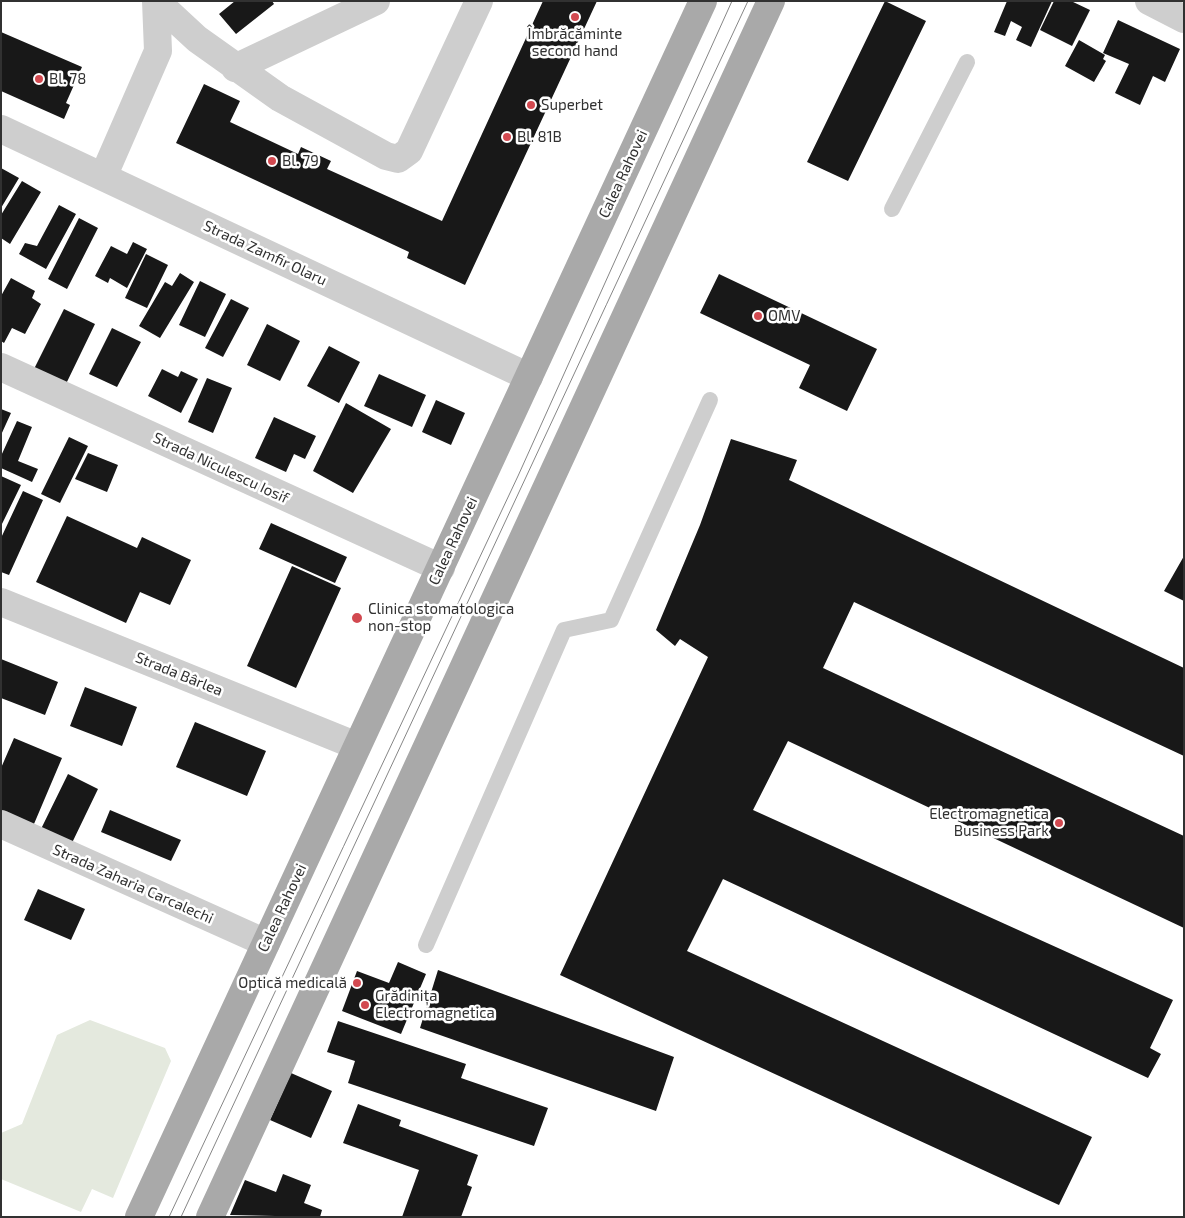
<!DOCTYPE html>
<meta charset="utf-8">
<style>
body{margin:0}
#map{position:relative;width:1185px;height:1218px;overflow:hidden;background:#fff;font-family:"Exo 2",sans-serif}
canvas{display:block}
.frame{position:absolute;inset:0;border:2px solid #313131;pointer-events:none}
</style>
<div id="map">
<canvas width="1185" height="1218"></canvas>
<div class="frame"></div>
</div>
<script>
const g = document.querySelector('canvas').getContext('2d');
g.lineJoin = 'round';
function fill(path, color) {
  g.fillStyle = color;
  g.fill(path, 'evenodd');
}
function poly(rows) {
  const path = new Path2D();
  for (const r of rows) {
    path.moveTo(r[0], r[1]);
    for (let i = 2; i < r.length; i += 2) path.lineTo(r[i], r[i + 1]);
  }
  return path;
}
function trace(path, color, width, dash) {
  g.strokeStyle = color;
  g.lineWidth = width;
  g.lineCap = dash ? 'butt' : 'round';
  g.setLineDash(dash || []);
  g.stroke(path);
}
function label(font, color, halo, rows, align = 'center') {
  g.font = font + ' "Exo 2",sans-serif';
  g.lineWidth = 5;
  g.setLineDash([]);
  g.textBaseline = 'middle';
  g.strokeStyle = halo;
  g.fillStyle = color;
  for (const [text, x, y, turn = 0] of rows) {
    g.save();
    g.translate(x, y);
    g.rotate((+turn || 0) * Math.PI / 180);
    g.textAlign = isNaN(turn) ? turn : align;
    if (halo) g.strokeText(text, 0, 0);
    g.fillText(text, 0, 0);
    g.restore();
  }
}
const green = poly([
 [90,1020,165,1048,171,1061,113,1198,92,1189,81,1212,1,1179,1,1133,22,1124,57,1035]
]);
const building = poly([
 [235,1,272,1,274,4,236,34,219,14],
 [543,1,597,1,465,285,407,258,409,252,176,143,204,84,240,101,230,122,298,154,301,147,331,161,327,169,442,221],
 [885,1,926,21,848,181,807,162],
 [1007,1,1052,1,1031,47,1016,40,1022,27,1011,21,1005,36,994,32],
 [1054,1,1071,1,1090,10,1072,46,1040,30],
 [1118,20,1180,49,1165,82,1153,76,1140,105,1115,93,1129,64,1103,53],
 [1,32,82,67,66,103,70,105,64,119,1,91],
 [1079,40,1105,55,1103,59,1106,61,1094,82,1065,66],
 [1,168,19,178,1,208],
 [22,181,41,192,10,244,1,238,1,215],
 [59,205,76,214,46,269,19,254,25,243,37,246],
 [79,218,98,228,67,289,48,279],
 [133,242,147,249,127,288,110,278,108,283,95,276,111,246,127,254],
 [146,254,168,265,147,308,125,298],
 [180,273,194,282,160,338,139,326,165,282,172,286],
 [719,274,877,349,847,411,799,388,810,365,700,313],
 [11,278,35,291,32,298,41,304,25,334,12,328,4,343,1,341,1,296],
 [200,281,226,294,205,337,179,325],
 [231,299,249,308,223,357,205,348],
 [64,309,95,324,65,386,33,371],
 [267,324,300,341,280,381,247,365],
 [112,328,141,342,117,387,89,374],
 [329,346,360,362,339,403,307,386],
 [162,369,178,377,181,371,198,379,181,413,148,396],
 [379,374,426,395,412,427,364,406],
 [207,378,232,388,213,433,188,422],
 [436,400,465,413,451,445,422,432],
 [346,403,391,429,353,493,313,471],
 [1,409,11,413,1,435],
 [274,417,316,436,305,459,294,454,286,472,255,458],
 [17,421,32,427,18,461,38,469,32,482,1,468,1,456],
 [69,437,88,446,60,503,41,494],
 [731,439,797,460,789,480,1184,668,1184,756,854,602,823,668,1184,836,1184,928,788,741,753,810,1173,1000,1150,1048,1161,1054,1148,1078,723,879,687,951,1092,1137,1059,1205,560,975,708,657,680,639,675,646,656,630,700,525],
 [88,453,118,465,107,492,75,479],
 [1,476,21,485,1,526],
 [23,491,43,500,9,575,1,572,1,538],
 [67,516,137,548,142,537,191,560,170,605,140,592,126,623,36,582],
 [271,523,347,557,335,583,259,549],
 [1184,556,1184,601,1164,591],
 [292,566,341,588,296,688,247,666],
 [1,659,58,682,45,715,1,698],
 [85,687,137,707,122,746,70,726],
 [195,722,266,751,247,796,176,767],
 [14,738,62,758,31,831,1,818,1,768],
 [68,774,98,789,71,845,40,831],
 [110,810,181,840,171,861,101,832],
 [38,889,85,909,71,940,24,920],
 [398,962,426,974,401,1034,342,1011,357,971,389,983],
 [438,970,674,1057,656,1111,420,1028],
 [338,1021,466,1064,461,1078,548,1108,534,1146,348,1083,355,1061,327,1052],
 [291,1073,332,1091,311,1138,270,1120],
 [358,1104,401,1120,399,1126,478,1155,467,1185,472,1187,461,1217,402,1217,419,1170,343,1143],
 [283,1174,311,1185,304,1203,322,1210,320,1217,230,1215,245,1180,276,1192]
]);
const lane = poly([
 [892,209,967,62],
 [426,945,564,630,611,620,710,400]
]);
const street = poly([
 [156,1,197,39,280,98,386,156,398,159,409,151,479,1],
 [1149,1,1184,19],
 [235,68,376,1],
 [1,129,529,377],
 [103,177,158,51,156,1],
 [1,367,441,568],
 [1,602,357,746],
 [1,824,266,943]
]);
const primary = poly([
 [139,1217,703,1],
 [210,1217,771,1]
]);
const tram = poly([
 [169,1217,518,476,732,1],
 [181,1217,748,1]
]);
const markers = [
 [575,17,5,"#d24950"],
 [39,79,5,"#d24950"],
 [531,105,5,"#d24950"],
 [507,137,5,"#d24950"],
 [272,161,5,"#d24950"],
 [758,316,5,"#d24950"],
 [357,618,6,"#d24950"],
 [1059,823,5,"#d24950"],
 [357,983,5,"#d24950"],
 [365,1005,5,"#d24950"]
];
const poiNames = [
 ["Îmbrăcăminte",575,34,"center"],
 ["second hand",575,51,"center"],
 ["Bl. 78",49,79],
 ["Superbet",541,105],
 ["Bl. 81B",517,137],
 ["Bl. 79",282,161],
 ["OMV",768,316],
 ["Clinica stomatologica",368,609],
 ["non-stop",368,626],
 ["Electromagnetica",1049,814,"right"],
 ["Business Park",1049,831,"right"],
 ["Optică medicală",347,983,"right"],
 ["Grădinița",375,996],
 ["Electromagnetica",375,1013]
];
const streetNames = [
 ["Calea Rahovei",623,174,-65],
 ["Strada Zamfir Olaru",265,253,25],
 ["Strada Niculescu Iosif",221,468,25],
 ["Calea Rahovei",453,541,-65],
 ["Strada Bârlea",179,674,22],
 ["Strada Zaharia Carcalechi",133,884,24],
 ["Calea Rahovei",282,908,-65]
];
fill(green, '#e4e9de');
fill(building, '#181818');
trace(lane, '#cecece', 16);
trace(street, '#cecece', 28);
trace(primary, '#a9a9a9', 28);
trace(tram, '#868686', 1);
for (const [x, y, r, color] of markers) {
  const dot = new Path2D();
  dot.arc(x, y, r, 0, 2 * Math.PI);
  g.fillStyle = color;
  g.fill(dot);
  trace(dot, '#fff', 2);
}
label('15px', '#313131', '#fff', poiNames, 'left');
label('15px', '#313131', '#fff', streetNames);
</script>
